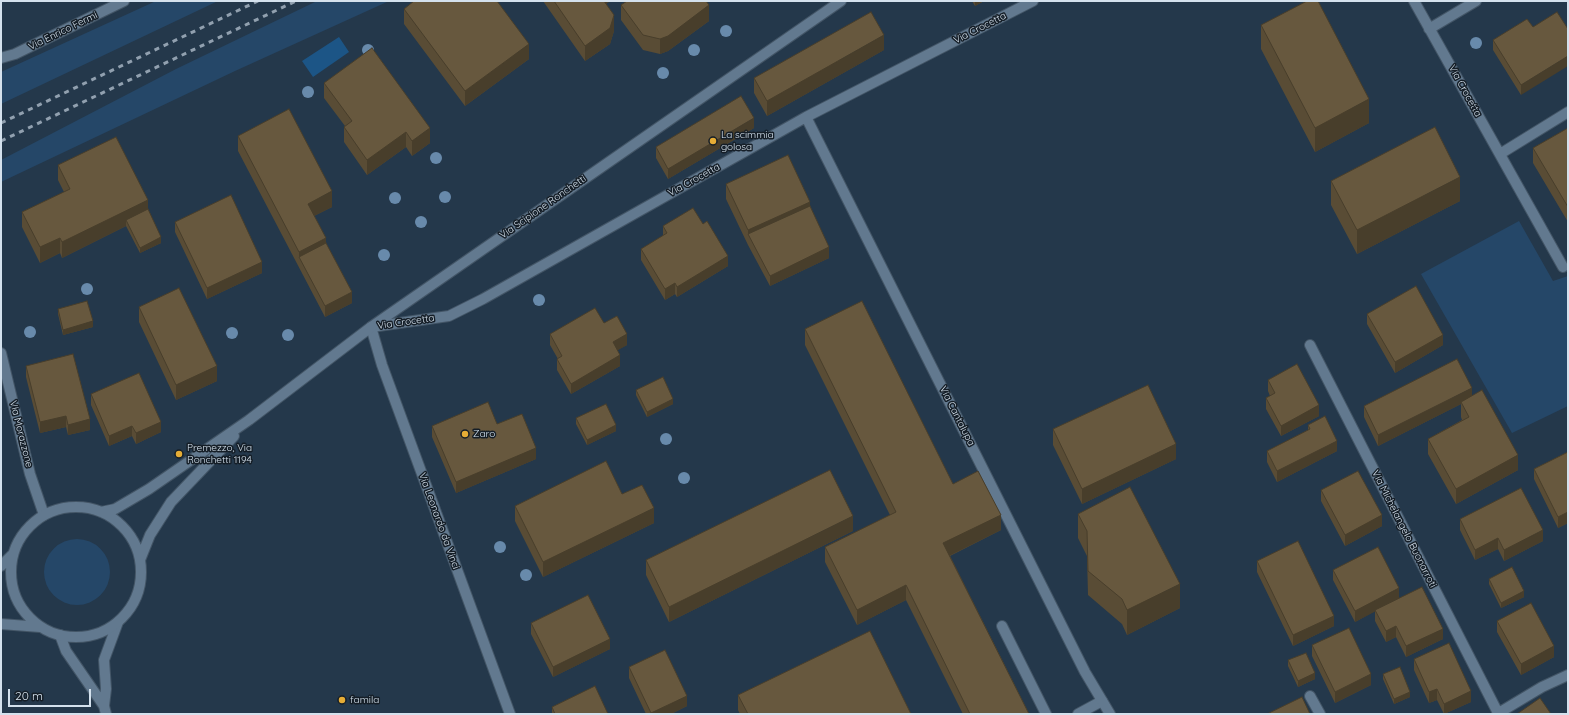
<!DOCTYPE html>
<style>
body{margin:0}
#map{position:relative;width:1569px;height:715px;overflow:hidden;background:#24384b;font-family:Quicksand,sans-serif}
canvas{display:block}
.frame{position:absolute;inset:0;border:2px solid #d4e1ed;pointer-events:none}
.scale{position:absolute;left:8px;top:689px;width:83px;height:18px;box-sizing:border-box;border:2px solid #d4e1ed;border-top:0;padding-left:5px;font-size:12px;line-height:14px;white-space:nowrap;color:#d4e1ed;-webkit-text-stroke:3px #151e27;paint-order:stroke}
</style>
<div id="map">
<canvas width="1569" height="715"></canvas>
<div class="frame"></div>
<div class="scale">20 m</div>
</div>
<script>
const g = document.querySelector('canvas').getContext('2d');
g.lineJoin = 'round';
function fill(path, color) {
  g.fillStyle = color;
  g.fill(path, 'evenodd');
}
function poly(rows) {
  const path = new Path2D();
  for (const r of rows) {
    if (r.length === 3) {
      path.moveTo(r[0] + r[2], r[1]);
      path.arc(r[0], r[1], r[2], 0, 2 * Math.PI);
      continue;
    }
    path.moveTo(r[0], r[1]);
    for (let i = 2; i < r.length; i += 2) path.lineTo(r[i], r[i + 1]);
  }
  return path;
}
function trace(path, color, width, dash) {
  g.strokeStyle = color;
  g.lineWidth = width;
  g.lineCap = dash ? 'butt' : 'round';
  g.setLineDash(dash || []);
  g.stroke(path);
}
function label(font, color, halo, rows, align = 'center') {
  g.font = font + ' Quicksand,sans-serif';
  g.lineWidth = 3;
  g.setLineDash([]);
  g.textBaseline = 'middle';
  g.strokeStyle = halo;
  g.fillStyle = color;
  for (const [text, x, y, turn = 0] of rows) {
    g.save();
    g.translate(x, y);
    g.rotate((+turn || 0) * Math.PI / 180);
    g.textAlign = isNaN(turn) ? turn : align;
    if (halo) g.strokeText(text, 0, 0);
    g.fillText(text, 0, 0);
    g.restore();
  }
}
const green = poly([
 [156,1,218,1,1,104,1,72],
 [317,1,389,1,235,71,1,182,1,160,176,69],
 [1519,221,1553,281,1568,276,1568,406,1512,433,1421,274],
 [77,572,33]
]);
const water = poly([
 [339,37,349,52,313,77,302,61]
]);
const service = poly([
 [1002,626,1046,714],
 [1078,714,1102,701]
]);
const minor = poly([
 [1414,1,1563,267],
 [1429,29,1476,1],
 [1,58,15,54,124,1],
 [806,117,1085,672,1110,714],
 [1500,154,1568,112],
 [1310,345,1498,713],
 [60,635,66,651,104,706],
 [1310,696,1320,714],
 [106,714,104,706,106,689,104,660,118,622],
 [510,714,382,365,371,327,449,316,483,299,806,117,1033,1],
 [1497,714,1542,687,1568,675]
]);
const tertiary = poly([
 [1,353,30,474,44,515]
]);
const secondary = poly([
 [76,572,65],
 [101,512,115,509,149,489,249,420,371,327,841,1],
 [140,560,150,535,171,502,234,436],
 [1,566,12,555],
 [1,624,40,627]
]);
const rail = poly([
 [1,123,258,1],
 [1,141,296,1]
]);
const trees = [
 [726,31],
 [1476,43],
 [368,50],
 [694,50],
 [663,73],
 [308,92],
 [436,158],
 [445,197],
 [395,198],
 [421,222],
 [384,255],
 [87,289],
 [539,300],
 [30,332],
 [232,333],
 [288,335],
 [666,439],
 [684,478],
 [500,547],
 [526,575]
];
const wall = poly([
 [543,1,610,1,606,4,614,31,610,44,585,61],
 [972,1,984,1,975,6],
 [621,5,709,21,668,51,660,54,643,50,621,20],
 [404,9,529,59,465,106,404,24],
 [1261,25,1369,123,1315,152,1261,49],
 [1533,27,1521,95,1493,50,1493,40],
 [884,50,767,116,754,93,754,78],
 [324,83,430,143,412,156,406,147,367,175,344,142,344,127,345,126,324,98],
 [754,128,668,179,656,158,656,147],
 [1568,128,1568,222,1533,163,1533,148],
 [238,136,332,207,314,216,352,303,325,317,238,151],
 [58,165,148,209,161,243,140,253,126,226,62,258,60,253,40,263,22,227,22,212,64,192,58,180],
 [1331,181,1460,201,1357,254,1331,205],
 [726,184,810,206,829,258,770,286,748,245,726,199],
 [175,222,262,273,207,299,175,232],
 [663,226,728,266,677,297,675,294,665,300,641,260,641,249,663,236],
 [139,307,217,381,176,400,139,322],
 [58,309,93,327,63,335,58,314],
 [1367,314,1443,345,1395,373,1367,324],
 [604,323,627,345,617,350,620,366,571,394,557,370,557,359,558,359,550,345,550,334],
 [805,329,953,484,1001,530,950,556,1029,714,963,714,906,600,857,625,825,562,825,547,890,515,805,345],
 [26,366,90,430,68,435,66,427,40,433,26,377],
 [1268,380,1319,416,1281,436,1266,409,1266,398,1270,396,1268,391],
 [636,390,673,404,647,417,636,395],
 [91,394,161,432,136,444,132,436,109,446,91,405],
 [1472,396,1518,470,1456,504,1428,454,1428,439,1462,420,1461,417,1461,404,1378,446,1364,417,1364,406],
 [576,418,616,431,587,445,576,424],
 [497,424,536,459,456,493,432,437,432,426],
 [1308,425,1337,451,1277,482,1267,462,1267,451,1308,431],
 [1053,429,1176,459,1082,504,1053,445],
 [1568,452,1568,523,1558,528,1534,479,1534,469],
 [1321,490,1382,526,1345,546,1321,501],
 [622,494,654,523,543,577,515,521,515,506],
 [1078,514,1180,608,1127,635,1122,624,1088,595,1087,556,1078,538],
 [1460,519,1543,541,1504,561,1498,549,1475,560,1460,530],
 [853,531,669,622,646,575,646,560],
 [1257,561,1334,626,1293,646,1257,572],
 [1333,570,1399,598,1443,639,1406,657,1396,637,1386,642,1375,621,1375,611,1355,622,1333,580],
 [1489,579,1524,597,1501,608,1489,584],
 [1497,621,1554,657,1521,675,1497,632],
 [531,623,610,649,553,677,531,634],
 [1312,645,1371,685,1335,703,1312,656],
 [1414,659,1471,702,1444,714,1437,700,1429,703,1414,670],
 [1288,660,1315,679,1298,687,1288,666],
 [629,667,687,706,671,714,646,714,629,678],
 [1383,674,1410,697,1394,704,1383,679],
 [738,695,911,714,740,714,738,710],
 [552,707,608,714,552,714]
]);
const shadedWall = poly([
 [599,1,610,1,599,9],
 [975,1,984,1,975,6],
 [709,5,709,21,668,51,660,54,660,39],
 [614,15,614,31,610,44,585,61,585,46],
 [884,35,884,50,767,116,767,101],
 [529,44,529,59,465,106,465,91],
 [1568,56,1568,66,1521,95,1521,85],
 [1369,99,1369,123,1315,152,1315,128],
 [754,118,754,128,668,179,668,169],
 [430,128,430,143,412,156,412,141],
 [406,132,406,147,367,175,367,160],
 [1460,177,1460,201,1357,254,1357,230],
 [332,191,332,207,308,219,308,204],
 [148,200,148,215,126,220,126,226,62,258,62,242],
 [810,202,810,217,748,234,748,230],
 [161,237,161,243,140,253,140,248],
 [60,238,60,253,40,263,40,247],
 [326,238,326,253,299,257,299,252],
 [829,247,829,258,770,286,770,276],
 [728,256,728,266,677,297,677,287],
 [262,262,262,273,207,299,207,288],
 [675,283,675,294,665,300,665,289],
 [352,292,352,303,325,317,325,306],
 [93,321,93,327,63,335,63,330],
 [627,334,627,345,613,353,613,342],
 [1443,335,1443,345,1395,373,1395,362],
 [620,355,620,366,571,394,571,384],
 [217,366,217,381,176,400,176,385],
 [1472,388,1472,398,1461,402,1461,404,1378,446,1378,435],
 [673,399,673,404,647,417,647,412],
 [1319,405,1319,416,1281,436,1281,426],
 [66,416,66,427,40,433,40,422],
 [90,419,90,430,68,435,68,425],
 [161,422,161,432,136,444,136,433],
 [616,425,616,431,587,445,587,440],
 [132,426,132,436,109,446,109,436],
 [1337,441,1337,451,1277,482,1277,471],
 [1176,444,1176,459,1082,504,1082,489],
 [536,448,536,459,456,493,456,482],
 [1518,455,1518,470,1456,504,1456,489],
 [654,508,654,523,543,577,543,562],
 [1568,512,1568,523,1558,528,1558,517],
 [1001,515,1001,530,943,559,943,543],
 [1382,515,1382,526,1345,546,1345,535],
 [853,516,853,531,669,622,669,607],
 [1543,530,1543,541,1504,561,1504,550],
 [1498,538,1498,549,1475,560,1475,550],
 [1180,584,1180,608,1127,635,1127,610],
 [906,585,906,600,857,625,857,610],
 [1399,588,1399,599,1355,622,1355,611],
 [1524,591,1524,597,1501,608,1501,603],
 [1334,616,1334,626,1293,646,1293,635],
 [1396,626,1396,637,1386,642,1386,631],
 [1443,629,1443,639,1406,657,1406,646],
 [610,639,610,649,553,677,553,667],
 [1554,646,1554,657,1521,675,1521,664],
 [1315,673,1315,679,1298,687,1298,681],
 [1371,674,1371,685,1335,703,1335,692],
 [1437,689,1437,700,1429,703,1429,692],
 [1471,691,1471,702,1444,714,1444,704],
 [1410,692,1410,697,1394,704,1394,699],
 [687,696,687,706,671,714,651,714,651,713]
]);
const building = poly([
 [414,1,497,1,529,44,465,91,404,9,414,1],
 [554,1,604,1,614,15,610,28,585,46,554,1],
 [627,1,706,1,709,5,668,36,660,39,643,35,621,5,627,1],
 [1307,1,1318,1,1369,99,1315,128,1261,25,1307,1],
 [871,12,884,35,767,101,754,78,871,12],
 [1557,12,1568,29,1568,56,1521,85,1493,40,1527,19,1533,27,1557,12],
 [372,48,430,128,412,141,406,132,367,160,344,127,352,121,324,83,372,48],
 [741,96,754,118,668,169,656,147,741,96],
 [289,109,332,191,308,204,326,238,299,252,238,136,289,109],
 [1435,127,1460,177,1357,230,1331,181,1435,127],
 [1568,128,1568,207,1533,148,1568,128],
 [116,137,148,200,62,242,60,238,40,247,22,212,70,189,58,165,116,137],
 [788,155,810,202,748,230,726,184,788,155],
 [231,195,262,262,207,288,175,222,231,195],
 [810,206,829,247,770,276,748,234,810,206],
 [693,208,703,224,707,221,728,256,677,287,675,283,665,289,641,249,667,233,663,226,693,208],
 [148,209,161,237,140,248,126,220,148,209],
 [326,243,352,292,325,306,299,257,326,243],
 [1416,286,1443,335,1395,362,1367,314,1416,286],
 [179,288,217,366,176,385,139,307,179,288],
 [87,301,93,321,63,330,58,309,87,301],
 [862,301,953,484,978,471,1001,515,943,543,1029,714,970,714,906,585,857,610,825,547,896,512,805,329,862,301],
 [595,308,604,323,617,316,627,334,613,342,620,355,571,384,557,359,562,356,550,334,595,308],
 [73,354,90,419,68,425,66,416,40,422,26,366,73,354],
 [1457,359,1472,388,1378,435,1364,406,1457,359],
 [1297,364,1319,405,1281,426,1266,398,1275,393,1268,380,1297,364],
 [139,373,161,422,136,433,132,426,109,436,91,394,139,373],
 [663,377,673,399,647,412,636,390,663,377],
 [1148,385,1176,444,1082,489,1053,429,1148,385],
 [1482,390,1518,455,1456,489,1428,439,1469,417,1461,402,1482,390],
 [488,402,497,424,522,414,536,448,456,482,432,426,488,402],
 [606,404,616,425,587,440,576,418,606,404],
 [1325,416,1337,441,1277,471,1267,451,1310,429,1308,425,1325,416],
 [1568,452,1568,512,1558,517,1534,469,1568,452],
 [606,461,622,494,642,485,654,508,543,562,515,506,606,461],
 [830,470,853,516,669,607,646,560,830,470],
 [1358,471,1382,515,1345,535,1321,490,1358,471],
 [1130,487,1180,584,1127,610,1122,599,1088,571,1087,531,1078,514,1130,487],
 [1521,488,1543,530,1504,550,1498,538,1475,550,1460,519,1521,488],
 [1298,541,1334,616,1293,635,1257,561,1298,541],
 [1378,547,1399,588,1355,611,1333,570,1378,547],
 [1512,567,1524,591,1501,603,1489,579,1512,567],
 [1422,587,1443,629,1406,646,1396,626,1386,631,1375,610,1422,587],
 [588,595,610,639,553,667,531,623,588,595],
 [1531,603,1554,646,1521,664,1497,621,1531,603],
 [1349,628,1371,674,1335,692,1312,645,1349,628],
 [870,631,911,714,748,714,738,695,870,631],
 [1449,643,1471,691,1444,704,1437,689,1429,692,1414,659,1449,643],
 [665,650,687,696,651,713,629,667,665,650],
 [1306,653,1315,673,1298,681,1288,660,1306,653],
 [1400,667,1410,692,1394,699,1383,674,1400,667],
 [595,686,608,714,555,714,552,707,595,686],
 [1302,697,1310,714,1267,714,1302,697],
 [1540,698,1551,714,1517,714,1540,698]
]);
const markers = [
 [713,141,4,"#e6ad36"],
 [465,434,4,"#e6ad36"],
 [179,454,4,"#e6ad36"],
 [342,700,4,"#e6ad36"]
];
const streetNames = [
 ["Via Crocetta",980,28,-27],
 ["Via Enrico Fermi",63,31,-26],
 ["Via Crocetta",1465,91,61],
 ["Via Crocetta",694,180,-29],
 ["Via Scipione Ronchetti",543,207,-35],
 ["Via Crocetta",406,322,-8],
 ["Via Cantalupa",957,416,63],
 ["Via Morazzone",21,434,76],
 ["Via Leonardo da Vinci",439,521,70],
 ["Via Michelangelo Buonarroti",1404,529,63]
];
const poiNames = [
 ["La scimmia",721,135],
 ["golosa",721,147],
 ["Zaro",473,434],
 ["Premezzo, Via",187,448],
 ["Ronchetti 1194",187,460],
 ["famila",350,700]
];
fill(green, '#254768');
fill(water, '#1c5586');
trace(service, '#435566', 12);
trace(minor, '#435566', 12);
trace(tertiary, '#435566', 12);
trace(secondary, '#435566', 12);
trace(service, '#62798f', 10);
trace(minor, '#62798f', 10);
trace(tertiary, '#62798f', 10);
trace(secondary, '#62798f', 10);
trace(rail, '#91a0af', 3, [5, 5]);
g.fillStyle = '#688aab';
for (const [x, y] of trees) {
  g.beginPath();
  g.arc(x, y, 6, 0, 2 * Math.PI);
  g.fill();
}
fill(wall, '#594c35');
fill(shadedWall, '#483e2b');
fill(building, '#67583e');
trace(building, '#483e2b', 1);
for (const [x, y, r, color] of markers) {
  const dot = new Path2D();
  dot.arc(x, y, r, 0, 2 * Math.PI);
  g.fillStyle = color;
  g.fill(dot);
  trace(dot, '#151e27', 1.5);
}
label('10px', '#d4e1ed', '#151e27', streetNames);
label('10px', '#d4e1ed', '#151e27', poiNames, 'left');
</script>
